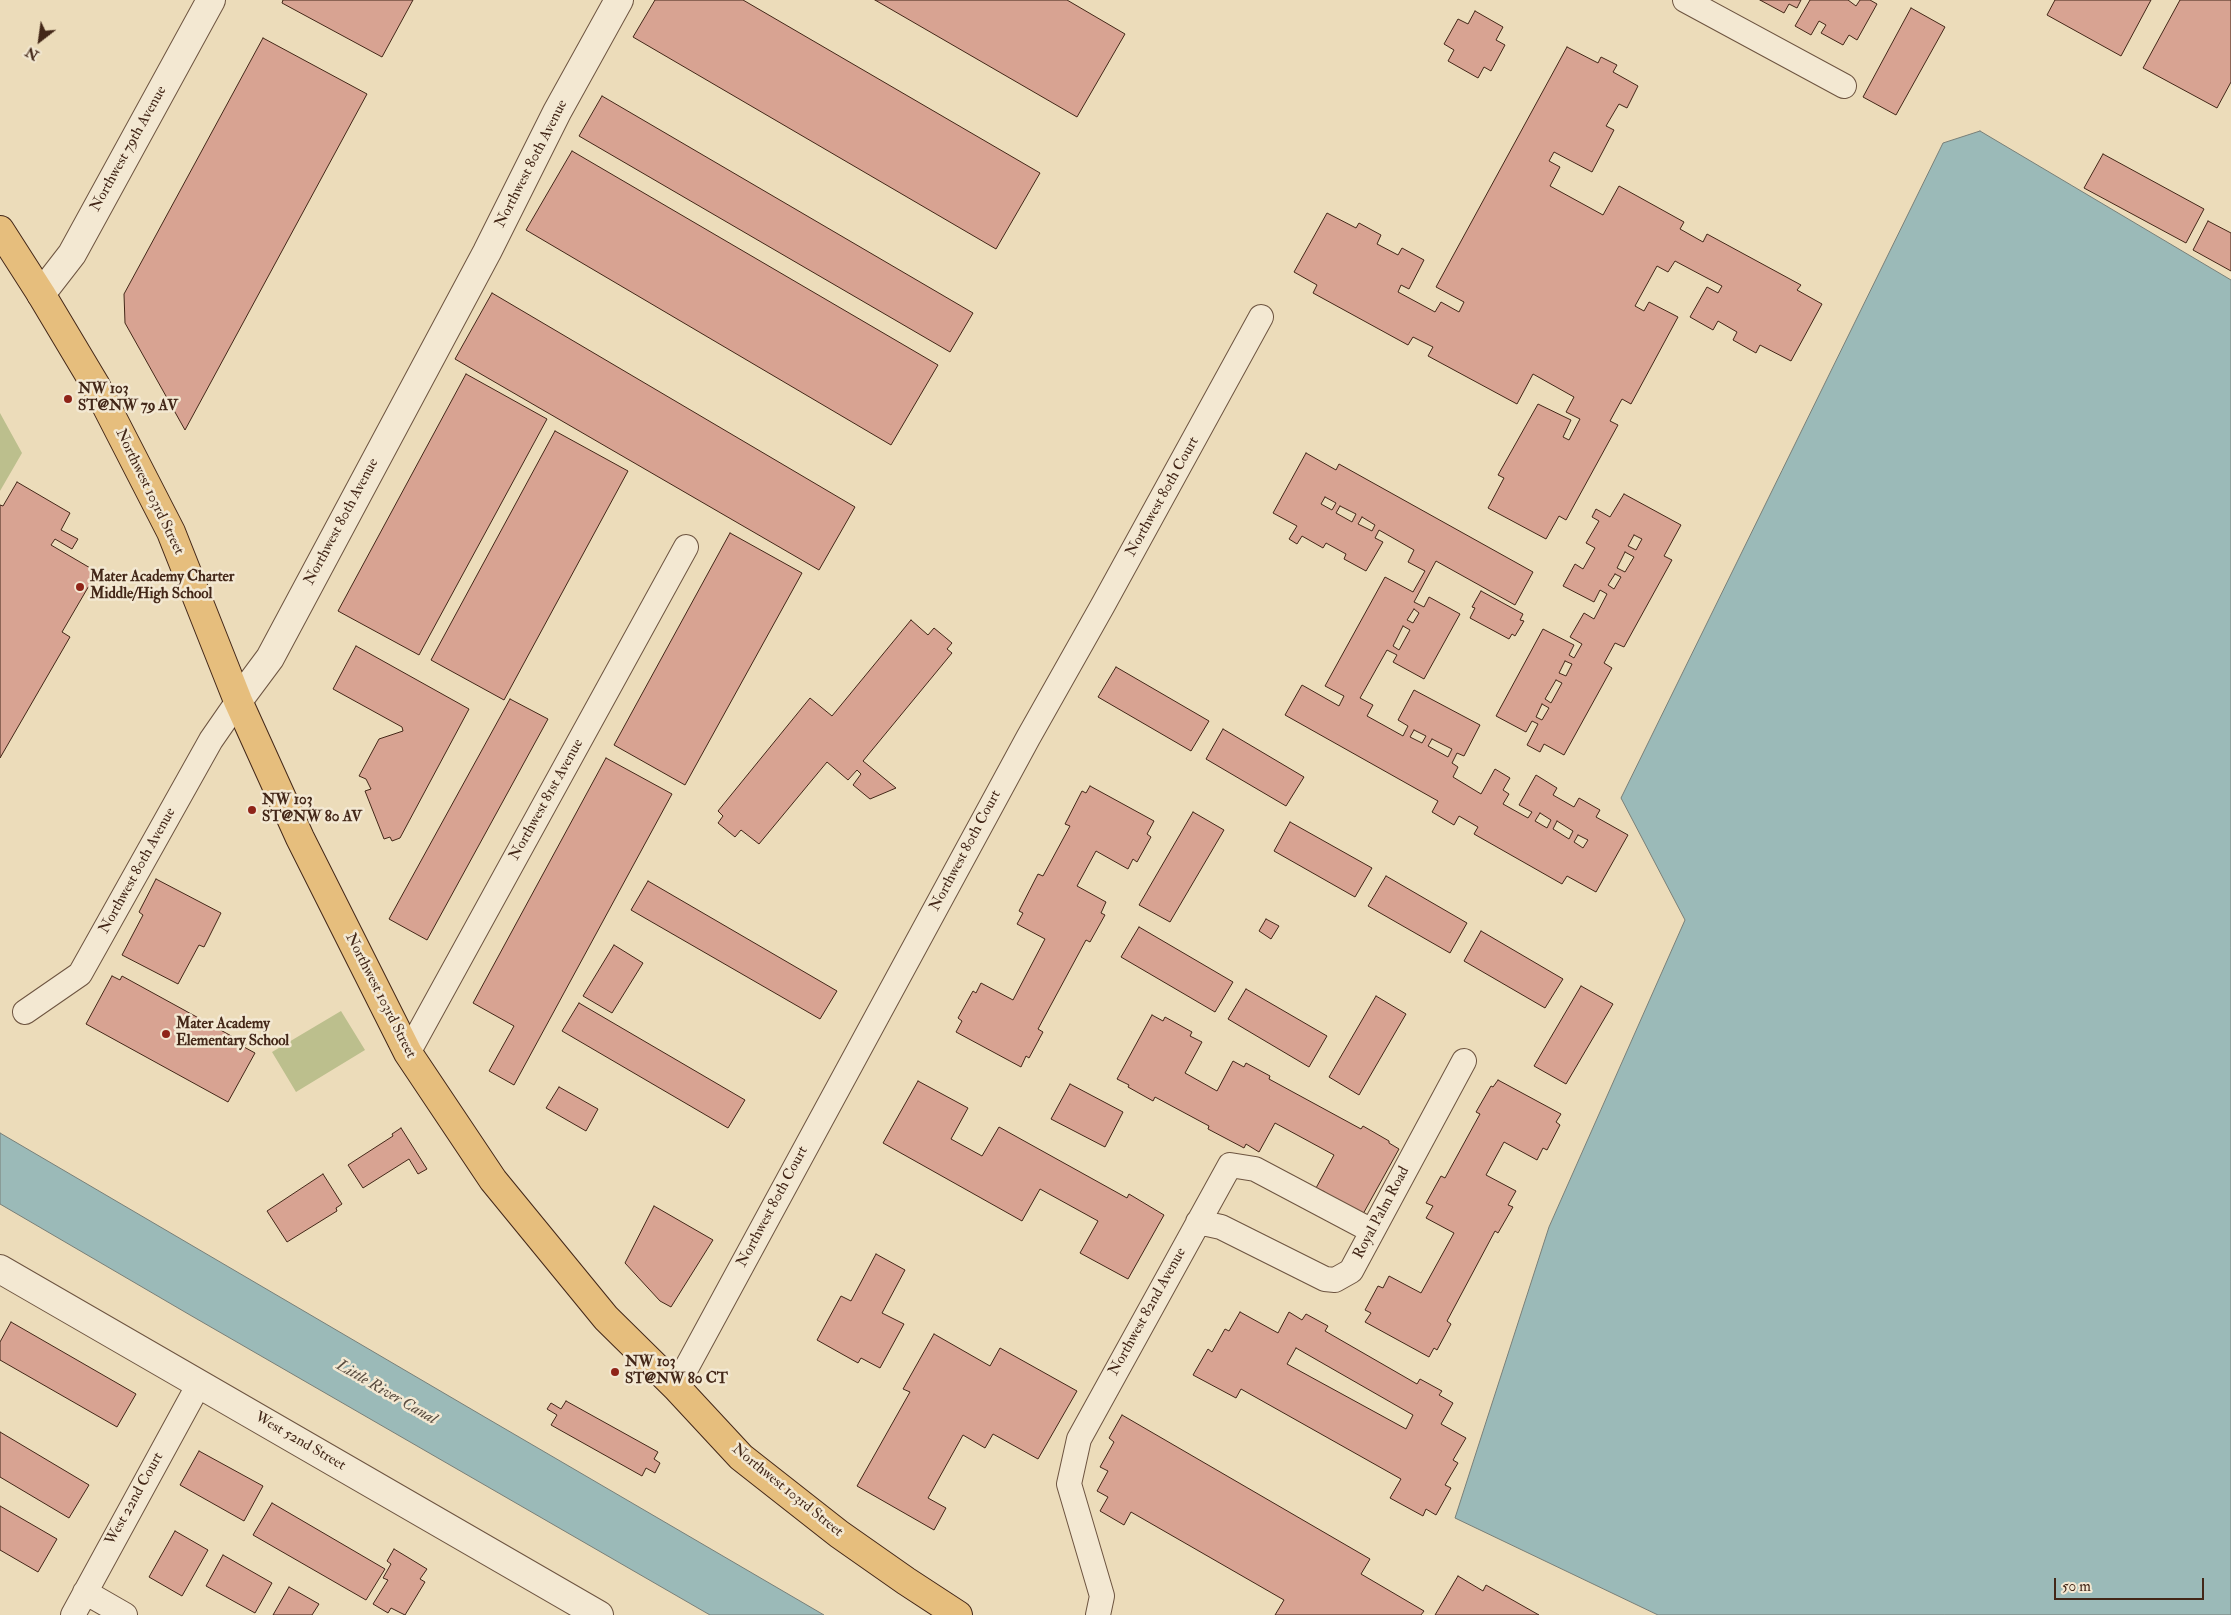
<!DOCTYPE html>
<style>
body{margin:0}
#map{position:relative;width:2231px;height:1615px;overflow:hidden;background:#ecdcba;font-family:"IM FELL Double Pica",serif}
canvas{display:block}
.north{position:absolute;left:15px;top:15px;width:50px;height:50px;-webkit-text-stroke:4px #f3e8d2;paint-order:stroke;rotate:210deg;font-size:14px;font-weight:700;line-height:20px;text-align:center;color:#432718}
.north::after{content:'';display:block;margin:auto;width:18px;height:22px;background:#432718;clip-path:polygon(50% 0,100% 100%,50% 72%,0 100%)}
.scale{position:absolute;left:2054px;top:1578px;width:150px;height:22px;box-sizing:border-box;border:2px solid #432718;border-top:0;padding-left:6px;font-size:15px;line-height:18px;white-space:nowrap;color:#432718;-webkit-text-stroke:4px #f3e8d2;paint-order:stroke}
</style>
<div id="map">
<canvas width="2231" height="1615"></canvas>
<div class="north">N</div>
<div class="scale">50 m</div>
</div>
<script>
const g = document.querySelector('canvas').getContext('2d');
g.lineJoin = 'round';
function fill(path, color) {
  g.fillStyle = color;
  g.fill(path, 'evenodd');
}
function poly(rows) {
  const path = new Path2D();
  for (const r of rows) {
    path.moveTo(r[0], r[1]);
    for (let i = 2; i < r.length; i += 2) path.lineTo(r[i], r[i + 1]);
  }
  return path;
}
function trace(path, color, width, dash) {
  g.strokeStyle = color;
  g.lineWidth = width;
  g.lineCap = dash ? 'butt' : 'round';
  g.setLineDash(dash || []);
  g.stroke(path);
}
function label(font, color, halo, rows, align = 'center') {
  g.font = font + ' "IM FELL Double Pica",serif';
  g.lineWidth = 5;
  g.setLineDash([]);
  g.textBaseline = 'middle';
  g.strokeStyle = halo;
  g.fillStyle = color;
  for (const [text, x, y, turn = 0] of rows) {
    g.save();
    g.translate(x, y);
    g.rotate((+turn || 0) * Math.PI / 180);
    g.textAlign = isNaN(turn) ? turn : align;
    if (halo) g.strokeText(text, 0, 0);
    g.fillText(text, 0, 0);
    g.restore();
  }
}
const green = poly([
 [0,413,22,453,0,491],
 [341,1011,365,1050,296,1092,272,1052]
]);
const water = poly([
 [1980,131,2231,280,2231,1615,1658,1615,1455,1518,1549,1227,1685,920,1621,798,1943,143,1980,131],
 [0,1133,483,1416,824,1615,710,1615,190,1315,0,1204,0,1133]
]);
const building = poly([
 [283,0,413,0,382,57,282,3,283,0],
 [655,0,743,0,1040,173,996,249,633,37,655,0],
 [875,0,1067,0,1125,34,1077,117,875,0],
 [1760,0,1801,0,1797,8,1789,4,1784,13,1760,0],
 [1810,0,1848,0,1856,6,1860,0,1870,0,1877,4,1857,40,1849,35,1843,45,1821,33,1826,25,1819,21,1811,35,1795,26,1810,0],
 [2055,0,2151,0,2121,56,2047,15,2055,0],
 [2180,0,2231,0,2231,82,2217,108,2143,68,2180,0],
 [1911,8,1945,27,1896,115,1863,97,1911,8],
 [1475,11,1503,27,1496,40,1505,45,1491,71,1484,67,1478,78,1448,61,1454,50,1444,44,1458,19,1468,24,1475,11],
 [263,38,367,94,185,430,125,323,124,294,263,38],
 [1567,47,1598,63,1601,57,1617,65,1613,72,1638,86,1627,108,1619,104,1606,126,1614,130,1592,172,1554,152,1549,161,1560,167,1550,186,1603,215,1619,186,1684,222,1680,229,1703,242,1707,234,1801,285,1797,290,1822,304,1791,361,1760,345,1756,353,1733,340,1737,332,1718,321,1713,330,1690,317,1707,287,1718,293,1722,286,1675,261,1668,272,1657,266,1635,306,1644,311,1649,302,1678,317,1631,404,1622,399,1610,421,1618,425,1566,520,1559,516,1546,539,1488,508,1504,478,1498,475,1538,404,1571,420,1563,437,1569,440,1580,419,1566,412,1574,397,1533,374,1517,404,1428,356,1433,347,1413,337,1408,345,1313,293,1317,285,1294,272,1327,213,1356,228,1359,223,1381,235,1377,244,1398,255,1402,248,1424,260,1409,289,1401,285,1398,292,1435,312,1441,302,1459,312,1464,302,1436,287,1567,47],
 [602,96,973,313,950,352,579,136,602,96],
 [572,151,938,365,891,445,526,230,572,151],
 [2103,154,2204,209,2186,243,2084,188,2103,154],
 [2208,221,2231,233,2231,271,2193,250,2208,221],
 [492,293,855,507,819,570,455,359,492,293],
 [466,374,547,419,419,655,338,611,466,374],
 [555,431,628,471,504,700,431,660,555,431],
 [1306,453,1336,470,1339,464,1533,572,1515,605,1436,561,1414,602,1424,607,1429,597,1460,614,1424,679,1393,662,1397,655,1387,650,1360,698,1373,705,1367,716,1403,736,1408,726,1398,720,1414,690,1480,725,1464,756,1457,753,1452,763,1458,767,1453,777,1481,794,1495,769,1510,778,1503,790,1509,794,1503,804,1528,818,1532,812,1519,805,1536,775,1557,788,1553,795,1574,807,1579,798,1600,810,1596,817,1628,835,1596,892,1567,876,1562,884,1474,834,1478,827,1459,816,1454,825,1432,812,1438,801,1285,715,1302,685,1339,706,1344,696,1325,686,1385,577,1413,592,1425,571,1408,562,1414,550,1379,530,1375,538,1383,542,1366,571,1344,559,1346,554,1326,543,1323,548,1302,536,1297,544,1289,539,1297,526,1273,513,1306,453],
 [1325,497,1336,503,1332,510,1321,504,1325,497],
 [1340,506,1356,514,1352,522,1336,513,1340,506],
 [1362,517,1375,525,1372,531,1358,524,1362,517],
 [1414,609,1419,613,1413,623,1407,620,1414,609],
 [1403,626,1410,630,1399,650,1393,646,1403,626],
 [1414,730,1426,736,1422,743,1410,737,1414,730],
 [1432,739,1452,749,1448,757,1428,746,1432,739],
 [1540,813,1551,820,1547,828,1535,821,1540,813],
 [1557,821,1573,831,1569,839,1553,829,1557,821],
 [1578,835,1588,840,1583,848,1574,842,1578,835],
 [17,482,70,513,61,530,78,539,72,549,55,539,51,545,97,572,62,632,70,637,0,758,0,505,3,506,17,482],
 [1624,494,1681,525,1664,556,1672,560,1624,647,1615,643,1604,663,1612,668,1564,755,1544,744,1540,752,1527,745,1538,724,1532,721,1526,732,1496,716,1543,629,1574,645,1569,655,1574,658,1582,644,1570,637,1584,613,1594,619,1607,594,1600,590,1594,602,1563,586,1575,564,1583,569,1595,548,1586,543,1599,521,1592,517,1596,509,1610,517,1624,494],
 [1634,535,1642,539,1636,550,1628,546,1634,535],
 [1625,552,1634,557,1625,572,1617,568,1625,552],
 [1615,574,1621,577,1614,589,1608,585,1615,574],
 [1565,661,1572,664,1566,676,1559,673,1565,661],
 [1556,680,1562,683,1551,703,1545,699,1556,680],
 [1542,704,1549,708,1542,720,1536,717,1542,704],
 [730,533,802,573,685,785,614,745,730,533],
 [1481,591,1523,614,1520,620,1524,621,1515,636,1512,634,1509,639,1470,618,1475,608,1472,607,1481,591],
 [911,620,928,635,934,628,952,643,947,649,952,653,863,761,896,788,870,799,853,785,861,774,857,770,848,780,827,762,759,844,741,830,735,837,718,823,723,816,718,811,810,698,832,716,911,620],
 [356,646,469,709,400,838,392,841,390,837,384,839,365,791,371,789,366,779,359,776,379,739,403,731,402,727,333,689,356,646],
 [1116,667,1209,721,1191,751,1098,697,1116,667],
 [510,699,548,719,427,940,389,919,510,699],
 [1223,729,1304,777,1286,806,1206,759,1223,729],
 [606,758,672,794,514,1085,489,1071,514,1026,473,1003,606,758],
 [1090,786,1154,821,1147,834,1151,837,1137,862,1133,859,1128,869,1096,851,1077,886,1106,902,1101,913,1105,915,1090,942,1086,940,1038,1029,1043,1032,1029,1058,1026,1056,1021,1067,956,1032,962,1021,958,1018,973,991,976,993,981,983,1013,1000,1045,939,1017,924,1023,913,1019,911,1038,874,1043,876,1070,826,1065,824,1082,791,1086,793,1090,786],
 [1193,812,1224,830,1170,922,1139,905,1193,812],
 [1290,822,1372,868,1355,897,1274,851,1290,822],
 [1386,876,1467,923,1450,953,1368,906,1386,876],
 [156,879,221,913,204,947,199,945,178,984,122,955,143,915,139,912,156,879],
 [648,881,837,991,820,1019,631,910,648,881],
 [1266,919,1279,926,1271,939,1259,931,1266,919],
 [1139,927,1233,982,1215,1012,1121,957,1139,927],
 [1481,931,1563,979,1545,1008,1464,961,1481,931],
 [614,945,643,963,612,1013,583,996,614,945],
 [112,976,120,980,122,976,246,1044,244,1047,255,1053,228,1102,86,1024,112,976],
 [1581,986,1613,1004,1566,1084,1534,1066,1581,986],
 [1246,989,1327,1036,1309,1067,1228,1019,1246,989],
 [1376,996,1406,1014,1359,1095,1329,1077,1376,996],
 [579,1003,745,1100,728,1128,562,1031,579,1003],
 [1152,1015,1163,1021,1165,1017,1192,1032,1190,1036,1202,1042,1185,1073,1217,1091,1233,1061,1244,1067,1246,1063,1270,1076,1269,1079,1361,1129,1363,1126,1389,1141,1389,1143,1399,1149,1363,1214,1323,1196,1325,1192,1316,1188,1334,1155,1275,1123,1259,1152,1246,1144,1244,1148,1208,1129,1209,1126,1155,1097,1153,1101,1128,1087,1129,1085,1117,1079,1152,1015],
 [1498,1080,1561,1114,1556,1122,1560,1125,1547,1150,1543,1148,1537,1160,1504,1142,1486,1175,1516,1191,1508,1205,1513,1207,1498,1233,1495,1231,1447,1321,1451,1324,1437,1350,1434,1348,1429,1357,1365,1322,1371,1313,1365,1310,1378,1286,1383,1288,1389,1276,1421,1293,1454,1233,1426,1218,1433,1206,1426,1203,1441,1176,1445,1178,1480,1114,1476,1112,1491,1086,1493,1087,1498,1080],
 [918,1081,968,1108,951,1139,982,1156,999,1127,1127,1198,1129,1194,1164,1215,1128,1279,1080,1253,1098,1221,1040,1189,1022,1221,883,1143,918,1081],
 [1070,1084,1123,1112,1105,1147,1051,1119,1070,1084],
 [559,1087,598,1109,586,1131,546,1108,559,1087],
 [401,1128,427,1169,418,1174,409,1159,363,1188,348,1165,393,1136,392,1134,401,1128],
 [323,1174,342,1204,336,1208,337,1211,287,1242,267,1211,323,1174],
 [654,1206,713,1240,671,1307,660,1301,625,1263,654,1206],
 [876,1254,905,1270,882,1313,904,1324,880,1368,861,1358,858,1363,817,1340,841,1296,851,1301,876,1254],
 [1240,1312,1278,1333,1289,1312,1302,1320,1306,1314,1328,1326,1325,1331,1417,1384,1420,1379,1442,1391,1439,1395,1453,1403,1441,1424,1466,1438,1453,1460,1458,1463,1445,1485,1451,1488,1436,1515,1426,1509,1423,1516,1390,1498,1401,1479,1241,1389,1236,1398,1193,1375,1208,1349,1212,1352,1225,1329,1229,1331,1240,1312],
 [1296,1348,1413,1415,1406,1429,1287,1364,1296,1348],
 [11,1322,136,1394,117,1427,0,1360,0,1342,11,1322],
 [934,1334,990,1366,1000,1348,1077,1391,1038,1459,993,1434,985,1448,963,1435,928,1498,946,1508,934,1530,857,1486,910,1392,903,1389,934,1334],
 [566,1401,658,1452,654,1459,660,1463,655,1473,646,1468,642,1476,551,1425,557,1415,547,1409,551,1403,561,1409,566,1401],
 [1122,1415,1370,1559,1361,1574,1424,1611,1421,1615,1275,1615,1284,1600,1131,1512,1124,1525,1100,1511,1108,1497,1097,1491,1108,1471,1100,1467,1114,1442,1109,1438,1122,1415],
 [0,1432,89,1485,69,1518,0,1477,0,1432],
 [199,1451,263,1486,244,1521,180,1485,199,1451],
 [272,1503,385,1569,366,1600,253,1535,272,1503],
 [0,1506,57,1539,38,1572,0,1550,0,1506],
 [175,1531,208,1550,182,1596,149,1577,175,1531],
 [394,1549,427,1569,420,1579,425,1582,405,1615,391,1608,388,1613,373,1604,388,1580,383,1578,391,1564,387,1561,394,1549],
 [223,1555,272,1583,255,1613,206,1586,223,1555],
 [1458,1576,1483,1591,1486,1585,1539,1615,1435,1615,1458,1576],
 [289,1587,319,1604,312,1615,273,1615,289,1587]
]);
const minor = poly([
 [1685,0,1844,86],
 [25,1012,80,974,211,740,238,701],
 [408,1053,686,547],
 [1198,1222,1221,1227,1325,1279,1335,1280,1351,1271,1464,1061],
 [676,1387,1028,738,1103,605,1261,317],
 [85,1592,125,1615],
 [73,1615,199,1384],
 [1098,1615,1102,1596,1069,1484,1079,1439,1230,1165,1255,1169,1372,1231]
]);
const tertiary = poly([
 [41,294,72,254,211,0],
 [238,701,270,658,487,252,557,112,619,0],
 [0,1269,599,1615]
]);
const primary = poly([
 [0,230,41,294,96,386,171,532,238,701,300,838,408,1053,493,1180,606,1318,676,1387,741,1457,839,1534,906,1581,958,1615]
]);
const markers = [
 [68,399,5,"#8f2418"],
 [80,587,5,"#8f2418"],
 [252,810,5,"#8f2418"],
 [166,1034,5,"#8f2418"],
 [615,1372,5,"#8f2418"]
];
const streetNames = [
 ["Northwest 79th Avenue",129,149,-61],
 ["Northwest 80th Avenue",532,164,-63],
 ["Northwest 103rd Street",149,492,64],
 ["Northwest 80th Court",1163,497,-61],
 ["Northwest 80th Avenue",342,522,-62],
 ["Northwest 81st Avenue",547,800,-61],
 ["Northwest 80th Court",966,851,-62],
 ["Northwest 80th Avenue",138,871,-61],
 ["Northwest 103rd Street",380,996,63],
 ["Northwest 80th Court",773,1207,-62],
 ["Royal Palm Road",1382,1213,-62],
 ["Northwest 82nd Avenue",1148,1312,-61],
 ["West 52nd Street",300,1442,30],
 ["Northwest 103rd Street",787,1491,39],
 ["West 22nd Court",135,1499,-61]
];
const poiNames = [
 ["NW 103",78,390],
 ["ST@NW 79 AV",78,407],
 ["Mater Academy Charter",90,578],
 ["Middle/High School",90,595],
 ["NW 103",262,801],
 ["ST@NW 80 AV",262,818],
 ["Mater Academy",176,1025],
 ["Elementary School",176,1042],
 ["NW 103",625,1363],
 ["ST@NW 80 CT",625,1380]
];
const waterNames = [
 ["Little River Canal",386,1393,30]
];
fill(green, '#bcbf8d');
fill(water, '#9bbab8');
trace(water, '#787f78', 1);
fill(building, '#d8a392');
trace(building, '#432718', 1);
trace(minor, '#6d5440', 26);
trace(tertiary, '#6d5440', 30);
trace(primary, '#432718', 30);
trace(minor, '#f3e8d2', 24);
trace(tertiary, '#f3e8d2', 28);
trace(primary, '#e6be7d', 28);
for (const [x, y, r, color] of markers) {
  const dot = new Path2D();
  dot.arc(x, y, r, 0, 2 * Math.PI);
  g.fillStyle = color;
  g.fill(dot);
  trace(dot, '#f3e8d2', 2);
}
label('15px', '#432718', '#f3e8d2', streetNames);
label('bold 15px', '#432718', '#f3e8d2', poiNames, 'left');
label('italic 16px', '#594c40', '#f3e8d2', waterNames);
</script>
